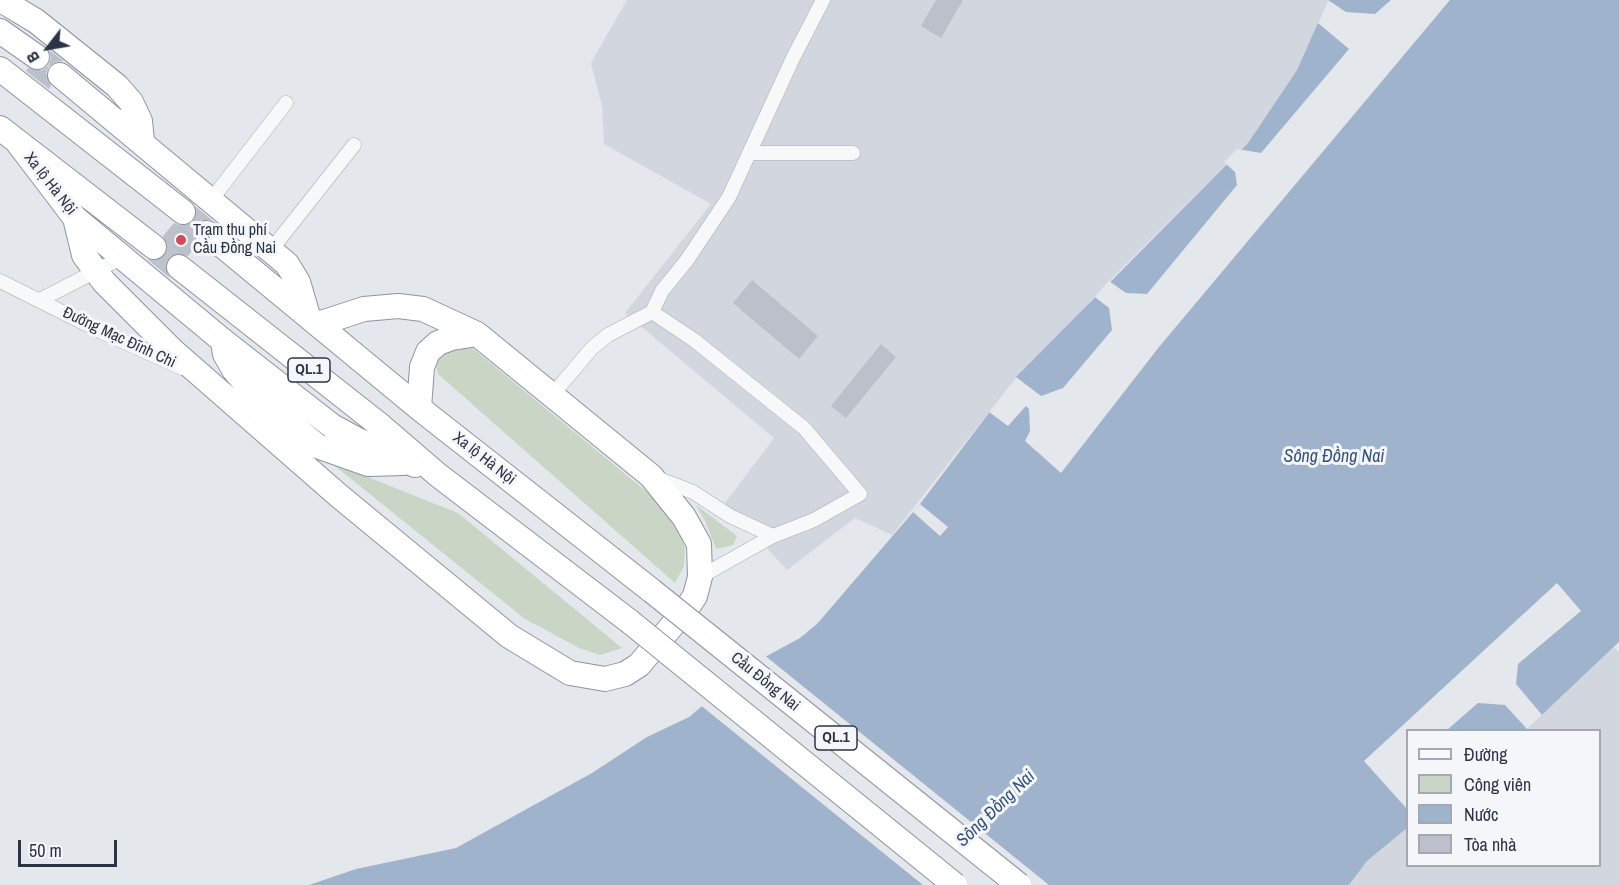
<!DOCTYPE html>
<meta charset="utf-8">
<style>
body{margin:0}
#map{position:relative;width:1619px;height:885px;overflow:hidden;background:#e4e7ec;font-family:"Archivo Narrow",sans-serif}
canvas{display:block}
.legend{position:absolute;left:1406px;top:729px;width:195px;height:138px;box-sizing:border-box;background:#f4f6f9;border:2px solid #a4a8b1;margin:0;padding:8px 10px;list-style:none;font-size:18px;color:#2b3445}
.legend li{display:flex;align-items:center;gap:12px;height:30px}
.legend b{width:30px;border:2px solid #a4a8b1}
.north{position:absolute;left:18px;top:18px;width:60px;height:60px;-webkit-text-stroke:4px #f4f6f9;paint-order:stroke;rotate:239deg;font-size:16px;font-weight:700;line-height:24px;text-align:center;color:#2b3445}
.north::after{content:'';display:block;margin:auto;width:21px;height:27px;background:#2b3445;clip-path:polygon(50% 0,100% 100%,50% 72%,0 100%)}
.scale{position:absolute;left:18px;top:840px;width:99px;height:27px;box-sizing:border-box;border:3px solid #2b3445;border-top:0;padding-left:8px;font-size:18px;line-height:21px;white-space:nowrap;color:#2b3445;-webkit-text-stroke:4px #f4f6f9;paint-order:stroke}
</style>
<div id="map">
<canvas width="1619" height="885"></canvas>
<ul class="legend">
<li><b style="height:8px;background:#f7f8fa"></b>Đường</li>
<li><b style="height:16px;background:#c9d6c5"></b>Công viên</li>
<li><b style="height:16px;background:#9fb4cc"></b>Nước</li>
<li><b style="height:16px;background:#bbc0ca"></b>Tòa nhà</li>
</ul>
<div class="north">B</div>
<div class="scale">50 m</div>
</div>
<script>
const g = document.querySelector('canvas').getContext('2d');
g.lineJoin = 'round';
function fill(path, color) {
  g.fillStyle = color;
  g.fill(path, 'evenodd');
}
function poly(rows) {
  const path = new Path2D();
  for (const r of rows) {
    path.moveTo(r[0], r[1]);
    for (let i = 2; i < r.length; i += 2) path.lineTo(r[i], r[i + 1]);
  }
  return path;
}
function trace(path, color, width, dash) {
  g.strokeStyle = color;
  g.lineWidth = width;
  g.lineCap = dash ? 'butt' : 'round';
  g.setLineDash(dash || []);
  g.stroke(path);
}
function label(font, color, halo, rows, align = 'center') {
  g.font = font + ' "Archivo Narrow",sans-serif';
  g.lineWidth = 6;
  g.setLineDash([]);
  g.textBaseline = 'middle';
  g.strokeStyle = halo;
  g.fillStyle = color;
  for (const [text, x, y, turn = 0] of rows) {
    g.save();
    g.translate(x, y);
    g.rotate((+turn || 0) * Math.PI / 180);
    g.textAlign = isNaN(turn) ? turn : align;
    if (halo) g.strokeText(text, 0, 0);
    g.fillText(text, 0, 0);
    g.restore();
  }
}
const built = poly([
 [627,0,1328,0,1297,70,1248,143,1109,281,989,412,892,535,855,518,787,570,725,503,774,438,625,313,711,204,604,144,602,106,591,63],
 [1614,647,1619,652,1619,885,1349,885,1367,861,1407,828,1408,866,1600,866,1600,730,1526,730]
]);
const green = poly([
 [447,347,471,347,658,501,677,526,685,548,684,566,675,583,438,374,435,361],
 [330,462,458,513,622,648,600,655,579,648,525,619],
 [696,505,737,536,733,545,716,549,706,523]
]);
const water = poly([
 [1328,0,1619,0,1619,642,1526,730,1408,730,1407,828,1367,861,1349,885,309,885,356,869,456,848,592,773,647,737,689,717,754,663,800,638,817,624,920,504,1016,377,1248,143,1297,70]
]);
const pier = poly([
 [1328,0,1346,12,1375,14,1391,0,1450,0,1159,347,1061,473,1025,441,1030,431,1029,409,1026,406,1008,426,989,412,1016,377,1041,396,1063,388,1112,330,1109,308,1095,297,1109,281,1126,293,1147,294,1237,185,1235,172,1224,162,1237,149,1261,153,1349,49,1318,23],
 [920,504,948,527,940,536,913,512],
 [1557,583,1581,611,1518,664,1516,684,1542,715,1527,729,1505,705,1478,703,1447,730,1408,730,1407,809,1364,761],
 [763,654,1049,885,923,885,699,704]
]);
const building = poly([
 [936,0,963,0,941,38,921,26],
 [49,50,64,61,56,62,49,66,46,73,51,86,49,89,26,71,28,68,42,70,48,66,51,58],
 [196,207,212,220,203,220,196,224,194,237,198,244,188,256,174,254,168,259,165,266,170,278,147,259,159,260,165,256,168,248,163,236,174,223,182,226,194,221],
 [752,280,818,336,799,359,733,303],
 [881,344,896,357,846,418,831,406]
]);
const highwayTunnel = poly([
 [183,212,207,233],
 [154,247,179,267]
]);
const street = poly([
 [752,153,853,153],
 [211,200,286,103],
 [271,250,354,145],
 [0,281,102,332,182,368],
 [40,300,123,257],
 [652,312,694,340,804,428,860,494,814,520,773,536,700,577],
 [553,394,592,348,608,335,652,312,662,291,687,260,729,197,793,58,823,0],
 [657,478,693,492,730,516,773,536]
]);
const highway = poly([
 [1,0,36,21,117,86,131,102,140,121,142,141],
 [0,31,37,57],
 [0,69,183,212],
 [60,75,287,264,298,282,308,316],
 [0,128,154,247],
 [18,143,75,218,222,340,332,426,358,440,415,465],
 [75,218,84,255,104,282,172,350,338,495,509,636,570,673,605,679,625,674,639,665,687,608,695,596,700,577,699,544,684,517,651,476,477,334,423,309,398,306,364,309,318,324],
 [207,233,419,408,652,591],
 [179,267,381,426,438,475,629,621],
 [223,342,225,354,234,370,254,393,317,446,368,464,403,463],
 [419,408,422,367,428,352,438,343,452,338,477,334]
]);
const highwayBridge = poly([
 [652,591,1019,885],
 [629,621,955,885]
]);
const markers = [
 [181,240,6,"#d1495b"]
];
const shields = [
 [309,370,42],
 [836,738,42]
];
const shieldNames = [
 ["QL.1",309,370],
 ["QL.1",836,738]
];
const streetNames = [
 ["Xa lộ Hà Nội",50,184,52],
 ["Đường Mạc Đĩnh Chi",119,338,25],
 ["Xa lộ Hà Nội",484,459,38],
 ["Cầu Đồng Nai",765,682,39]
];
const poiNames = [
 ["Trạm thu phí",193,231],
 ["Cầu Đồng Nai",193,249]
];
const waterNames = [
 ["Sông Đồng Nai",1334,457],
 ["Sông Đồng Nai",996,809,-44]
];
fill(built, '#d2d6de');
fill(green, '#c9d6c5');
fill(water, '#9fb4cc');
fill(pier, '#e4e7ec');
fill(building, '#bbc0ca');
trace(highwayTunnel, '#bfc3cb', 24, [24, 12]);
trace(street, '#a9aeb7', 15);
trace(highway, '#8b94a3', 26);
trace(street, '#f7f8fa', 14);
trace(highway, '#fff', 24);
trace(highwayBridge, '#8b94a3', 26, []);
trace(highwayBridge, '#fff', 24);
for (const [x, y, r, color] of markers) {
  const dot = new Path2D();
  dot.arc(x, y, r, 0, 2 * Math.PI);
  g.fillStyle = color;
  g.fill(dot);
  trace(dot, '#f4f6f9', 2);
}
for (const [x, y, w] of shields) {
  const box = new Path2D();
  box.roundRect(x - w / 2, y - 12, w, 24, 4.5);
  g.fillStyle = '#f4f6f9';
  g.fill(box);
  trace(box, '#2b3445', 1.5);
}
label('bold 15px', '#2b3445', null, shieldNames);
label('16px', '#2b3445', '#f4f6f9', streetNames);
label('16px', '#2b3445', '#f4f6f9', poiNames, 'left');
label('italic 18px', '#34527a', '#f4f6f9', waterNames);
</script>
